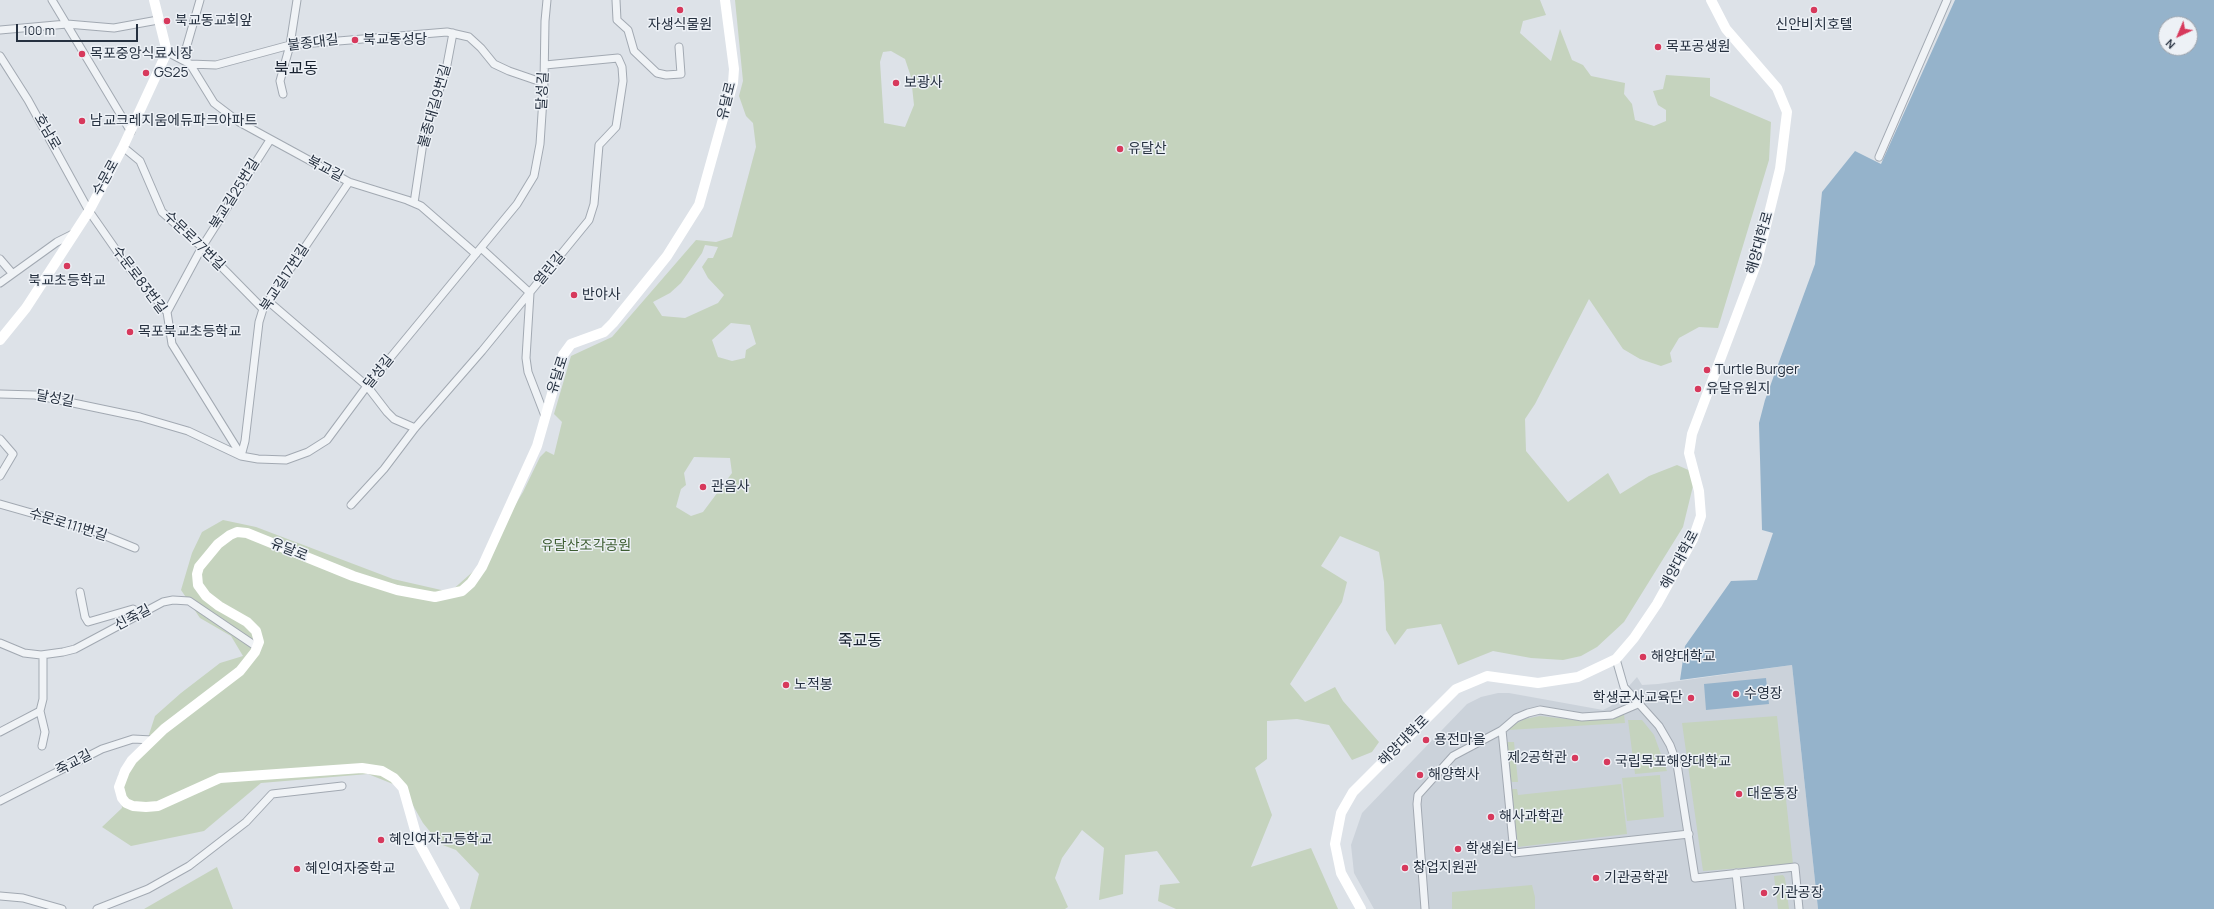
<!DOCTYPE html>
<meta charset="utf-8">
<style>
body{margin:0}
#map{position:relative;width:2214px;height:909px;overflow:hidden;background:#dde2e8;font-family:Manrope,sans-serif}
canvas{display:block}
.north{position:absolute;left:2158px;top:16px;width:40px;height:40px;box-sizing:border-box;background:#edf1f6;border:1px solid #9da4ad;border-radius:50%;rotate:224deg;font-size:11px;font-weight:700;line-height:16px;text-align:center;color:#263140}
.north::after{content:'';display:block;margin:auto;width:14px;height:18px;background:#d7395c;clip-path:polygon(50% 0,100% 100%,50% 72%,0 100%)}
.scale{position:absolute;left:16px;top:24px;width:122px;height:18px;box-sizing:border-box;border:2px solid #263140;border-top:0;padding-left:5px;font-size:12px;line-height:14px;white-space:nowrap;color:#263140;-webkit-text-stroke:3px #edf1f6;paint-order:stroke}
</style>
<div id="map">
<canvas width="2214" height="909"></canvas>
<div class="north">N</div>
<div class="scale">100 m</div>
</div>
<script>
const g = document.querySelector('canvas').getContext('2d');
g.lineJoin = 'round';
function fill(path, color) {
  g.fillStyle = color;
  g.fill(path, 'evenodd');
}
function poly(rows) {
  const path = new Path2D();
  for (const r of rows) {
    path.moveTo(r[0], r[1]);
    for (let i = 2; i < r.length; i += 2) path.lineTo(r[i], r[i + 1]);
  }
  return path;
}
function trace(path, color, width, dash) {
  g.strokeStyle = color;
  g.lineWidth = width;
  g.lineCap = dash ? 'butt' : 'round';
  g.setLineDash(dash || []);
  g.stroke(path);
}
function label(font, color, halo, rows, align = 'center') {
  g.font = font + ' Manrope,"Noto Sans KR",sans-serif';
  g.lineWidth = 3;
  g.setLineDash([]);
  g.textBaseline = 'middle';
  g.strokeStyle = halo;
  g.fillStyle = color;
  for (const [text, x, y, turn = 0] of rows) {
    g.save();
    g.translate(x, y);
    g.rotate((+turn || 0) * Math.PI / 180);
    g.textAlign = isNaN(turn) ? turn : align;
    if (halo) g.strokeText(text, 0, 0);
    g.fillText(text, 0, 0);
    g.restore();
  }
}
const built = poly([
 [1792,665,1818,909,1374,909,1354,873,1351,845,1362,813,1467,704,1481,697,1498,693,1509,693,1603,710,1611,706,1637,677,1642,685,1658,684]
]);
const green = poly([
 [735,0,1540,0,1546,15,1523,21,1520,33,1551,61,1560,29,1572,60,1583,65,1591,76,1625,83,1624,94,1632,104,1635,120,1654,126,1666,121,1666,110,1658,105,1653,91,1663,89,1666,75,1710,78,1710,96,1771,122,1769,160,1718,328,1699,327,1679,338,1670,353,1672,362,1661,366,1640,359,1623,349,1589,299,1535,404,1525,419,1526,451,1568,502,1608,473,1620,494,1649,476,1677,465,1693,472,1693,486,1683,527,1624,622,1597,647,1581,656,1563,660,1531,658,1493,651,1458,665,1441,624,1407,629,1395,645,1386,630,1384,582,1379,552,1340,536,1321,566,1347,582,1342,602,1290,684,1305,702,1335,687,1343,701,1379,742,1372,752,1352,760,1329,725,1297,719,1267,721,1267,759,1255,768,1272,815,1251,867,1311,848,1338,909,1176,909,1158,901,1160,885,1180,883,1157,851,1125,855,1123,894,1099,900,1104,848,1082,830,1062,858,1055,878,1068,907,1065,909,470,909,479,874,456,850,440,844,423,823,403,788,368,774,261,783,204,831,131,846,102,827,122,808,118,775,145,747,155,716,181,693,220,663,243,656,231,636,200,618,181,590,192,553,202,532,223,520,256,527,393,579,450,592,477,568,523,492,540,457,546,451,554,455,562,422,554,414,571,356,612,337,696,240,716,242,732,237,756,147,753,123,746,116,739,96,743,81],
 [891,51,905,59,911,77,914,105,905,127,884,123,880,62,883,52],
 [705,245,718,247,713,258,708,258,702,267,708,278,724,295,718,303,685,318,662,316,653,302,670,293,681,283,702,253],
 [731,323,750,325,756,344,746,350,745,358,732,361,718,357,712,340],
 [694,457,730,458,732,473,703,512,691,516,676,507,681,489,686,485,684,473],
 [1624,714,1625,723,1508,730,1511,726,1525,719,1540,716,1576,720,1596,720],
 [1777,716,1793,864,1703,871,1682,723],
 [1628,720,1642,720,1654,735,1667,771,1635,774],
 [1506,742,1514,742,1518,782,1512,782,1510,780],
 [1660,775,1664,817,1627,821,1622,778],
 [1621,784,1627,834,1518,847,1511,789,1517,789,1518,795],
 [217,867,233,909,144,909],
 [1783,875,1785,878,1789,909,1778,909,1774,876],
 [1532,885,1535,897,1535,909,1452,909,1452,892]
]);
const water = poly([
 [1955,0,2214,0,2214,909,1818,909,1792,665,1680,680,1685,646,1731,581,1757,580,1773,533,1762,530,1759,423,1765,400,1815,264,1822,192,1855,151,1881,164],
 [2166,24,2190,24,2190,48,2166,48],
 [1766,678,1769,704,1706,710,1704,684]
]);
const street = poly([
 [52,0,131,132],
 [616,0,617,20,628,30,634,51,657,73,666,75,681,74,679,47],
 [0,30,67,24,114,28,158,20],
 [167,52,190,64,216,65,290,45,447,32,469,37,481,48,494,64,509,71,544,83],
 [0,56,28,100,89,211,128,267,167,312,172,344,241,455],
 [183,59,200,0],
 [190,64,214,103,239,122,349,182,407,200,421,206,476,254],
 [283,94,280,81,290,45,297,0],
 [123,147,140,161,162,212,202,247,263,309],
 [1879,157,1947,0],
 [414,203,424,136,446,70,453,33],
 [481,248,530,293,526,358,528,372,545,416],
 [0,259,12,273],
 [0,283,57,242,73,234],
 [268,301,367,386,387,412,394,419,415,428],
 [167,312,202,247,270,140],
 [0,394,35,395,140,417,188,431,241,456,258,459,286,460,308,452,327,440,367,386,517,204,534,176,540,144,544,83,545,21,547,0],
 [0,439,13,454,0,476],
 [241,456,245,441,259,322,263,309,349,182],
 [0,504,91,530,135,548],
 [351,505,384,469,415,428,482,351,589,220,594,204,599,145,616,127,623,81,622,67,618,58,545,65],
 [80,592,85,617,88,622,133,609,141,614],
 [0,643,24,653,41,655,63,652,75,649,163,602,173,600,189,601,257,647],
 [1616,659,1624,687,1659,726,1670,745,1677,764,1695,878,1795,867,1799,909],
 [40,711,45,732,42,746],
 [1502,730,1514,853,1689,834],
 [0,732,40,711,43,699,43,655],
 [0,801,102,749,133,739,152,740],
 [1736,873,1740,909],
 [0,896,23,898,62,909],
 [97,909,148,889,189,866,246,822,272,794,342,786],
 [1425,909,1417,804,1418,795,1453,756,1502,730,1516,718,1528,713,1540,710,1582,717,1612,715,1640,703]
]);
const secondary = poly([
 [0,340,26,308,89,211,123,147,167,52,154,0],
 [455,909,418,841,403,788,394,778,382,771,362,768,220,778,158,806,146,807,133,806,126,803,122,798,119,787,125,771,132,760,164,729,240,671,255,652,259,642,256,631,247,622,219,606,206,596,198,585,197,574,199,567,218,544,230,535,237,532,247,533,353,576,397,590,435,597,462,591,471,583,482,567,537,446,563,355,571,344,604,332,613,323,667,256,699,205,733,83,734,69,725,0],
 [1361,909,1341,873,1335,844,1341,813,1353,792,1456,689,1487,676,1538,683,1578,677,1616,659,1634,638,1657,604,1693,539,1701,516,1699,491,1689,453,1692,434,1757,262,1780,169,1787,112,1777,88,1726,29,1711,0]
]);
const markers = [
 [680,10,4,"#d7395c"],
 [1814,10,4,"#d7395c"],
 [167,21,4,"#d7395c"],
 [355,40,4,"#d7395c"],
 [1658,47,4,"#d7395c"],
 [82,54,4,"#d7395c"],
 [146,73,4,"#d7395c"],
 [896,83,4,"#d7395c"],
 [82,121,4,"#d7395c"],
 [1120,149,4,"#d7395c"],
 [67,266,4,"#d7395c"],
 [574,295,4,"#d7395c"],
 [130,332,4,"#d7395c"],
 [1707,370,4,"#d7395c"],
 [1698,389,4,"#d7395c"],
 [703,487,4,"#d7395c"],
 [1643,657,4,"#d7395c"],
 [786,685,4,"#d7395c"],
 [1736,694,4,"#d7395c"],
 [1691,698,4,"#d7395c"],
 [1426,740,4,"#d7395c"],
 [1575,758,4,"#d7395c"],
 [1607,762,4,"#d7395c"],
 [1420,775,4,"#d7395c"],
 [1739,794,4,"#d7395c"],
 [1491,817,4,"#d7395c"],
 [381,840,4,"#d7395c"],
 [1458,849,4,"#d7395c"],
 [1405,868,4,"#d7395c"],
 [297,869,4,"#d7395c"],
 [1596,878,4,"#d7395c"],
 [1764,893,4,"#d7395c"]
];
const poiNames = [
 ["북교동교회앞",175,21],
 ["자생식물원",680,25,"center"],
 ["신안비치호텔",1814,25,"center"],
 ["북교동성당",363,40],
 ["목포공생원",1666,47],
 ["목포중앙식료시장",90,54],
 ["GS25",154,73],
 ["보광사",904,83],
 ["남교크레지움에듀파크아파트",90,121],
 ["유달산",1128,149],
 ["북교초등학교",67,281,"center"],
 ["반야사",582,295],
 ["목포북교초등학교",138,332],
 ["Turtle Burger",1715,370],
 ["유달유원지",1706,389],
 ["관음사",711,487],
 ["해양대학교",1651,657],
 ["노적봉",794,685],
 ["수영장",1744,694],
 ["학생군사교육단",1683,698,"right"],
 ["용전마을",1434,740],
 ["제2공학관",1567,758,"right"],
 ["국립목포해양대학교",1615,762],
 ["해양학사",1428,775],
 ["대운동장",1747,794],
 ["해사과학관",1499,817],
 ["혜인여자고등학교",389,840],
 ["학생쉼터",1466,849],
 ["창업지원관",1413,868],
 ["혜인여자중학교",305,869],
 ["기관공학관",1604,878],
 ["기관공장",1772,893]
];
const streetNames = [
 ["불종대길",313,43,-7],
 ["달성길",543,91,-87],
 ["유달로",727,101,-76],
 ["불종대길9번길",435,106,-74],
 ["호남로",47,132,60],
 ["북교길",325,169,28],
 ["수문로",106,178,-61],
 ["북교길25번길",235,194,-58],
 ["수문로77번길",194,241,44],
 ["해양대학로",1760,243,-74],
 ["열린길",550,269,-50],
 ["북교길17번길",285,278,-57],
 ["수문로83번길",139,280,53],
 ["달성길",379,372,-51],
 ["유달로",558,375,-72],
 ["달성길",55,399,11],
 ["수문로111번길",68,525,17],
 ["유달로",289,550,22],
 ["해양대학로",1680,560,-62],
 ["신죽길",133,618,-28],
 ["해양대학로",1404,741,-45],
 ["죽교길",74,763,-28]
];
const parkNames = [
 ["유달산조각공원",586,546]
];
const quarterNames = [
 ["북교동",296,70],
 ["죽교동",860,642]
];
fill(built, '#cbd2da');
fill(green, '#c5d3be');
fill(water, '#95b3cb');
trace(street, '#a2a9b2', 9);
trace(street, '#f0f3f6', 7);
trace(secondary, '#fff', 10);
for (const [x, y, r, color] of markers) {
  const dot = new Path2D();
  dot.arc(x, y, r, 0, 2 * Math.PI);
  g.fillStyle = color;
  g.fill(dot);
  trace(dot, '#edf1f6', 1.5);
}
label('14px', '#263140', '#edf1f6', poiNames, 'left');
label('14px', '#263140', '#edf1f6', streetNames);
label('14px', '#3d5d32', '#edf1f6', parkNames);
label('16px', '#182230', '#edf1f6', quarterNames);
</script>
